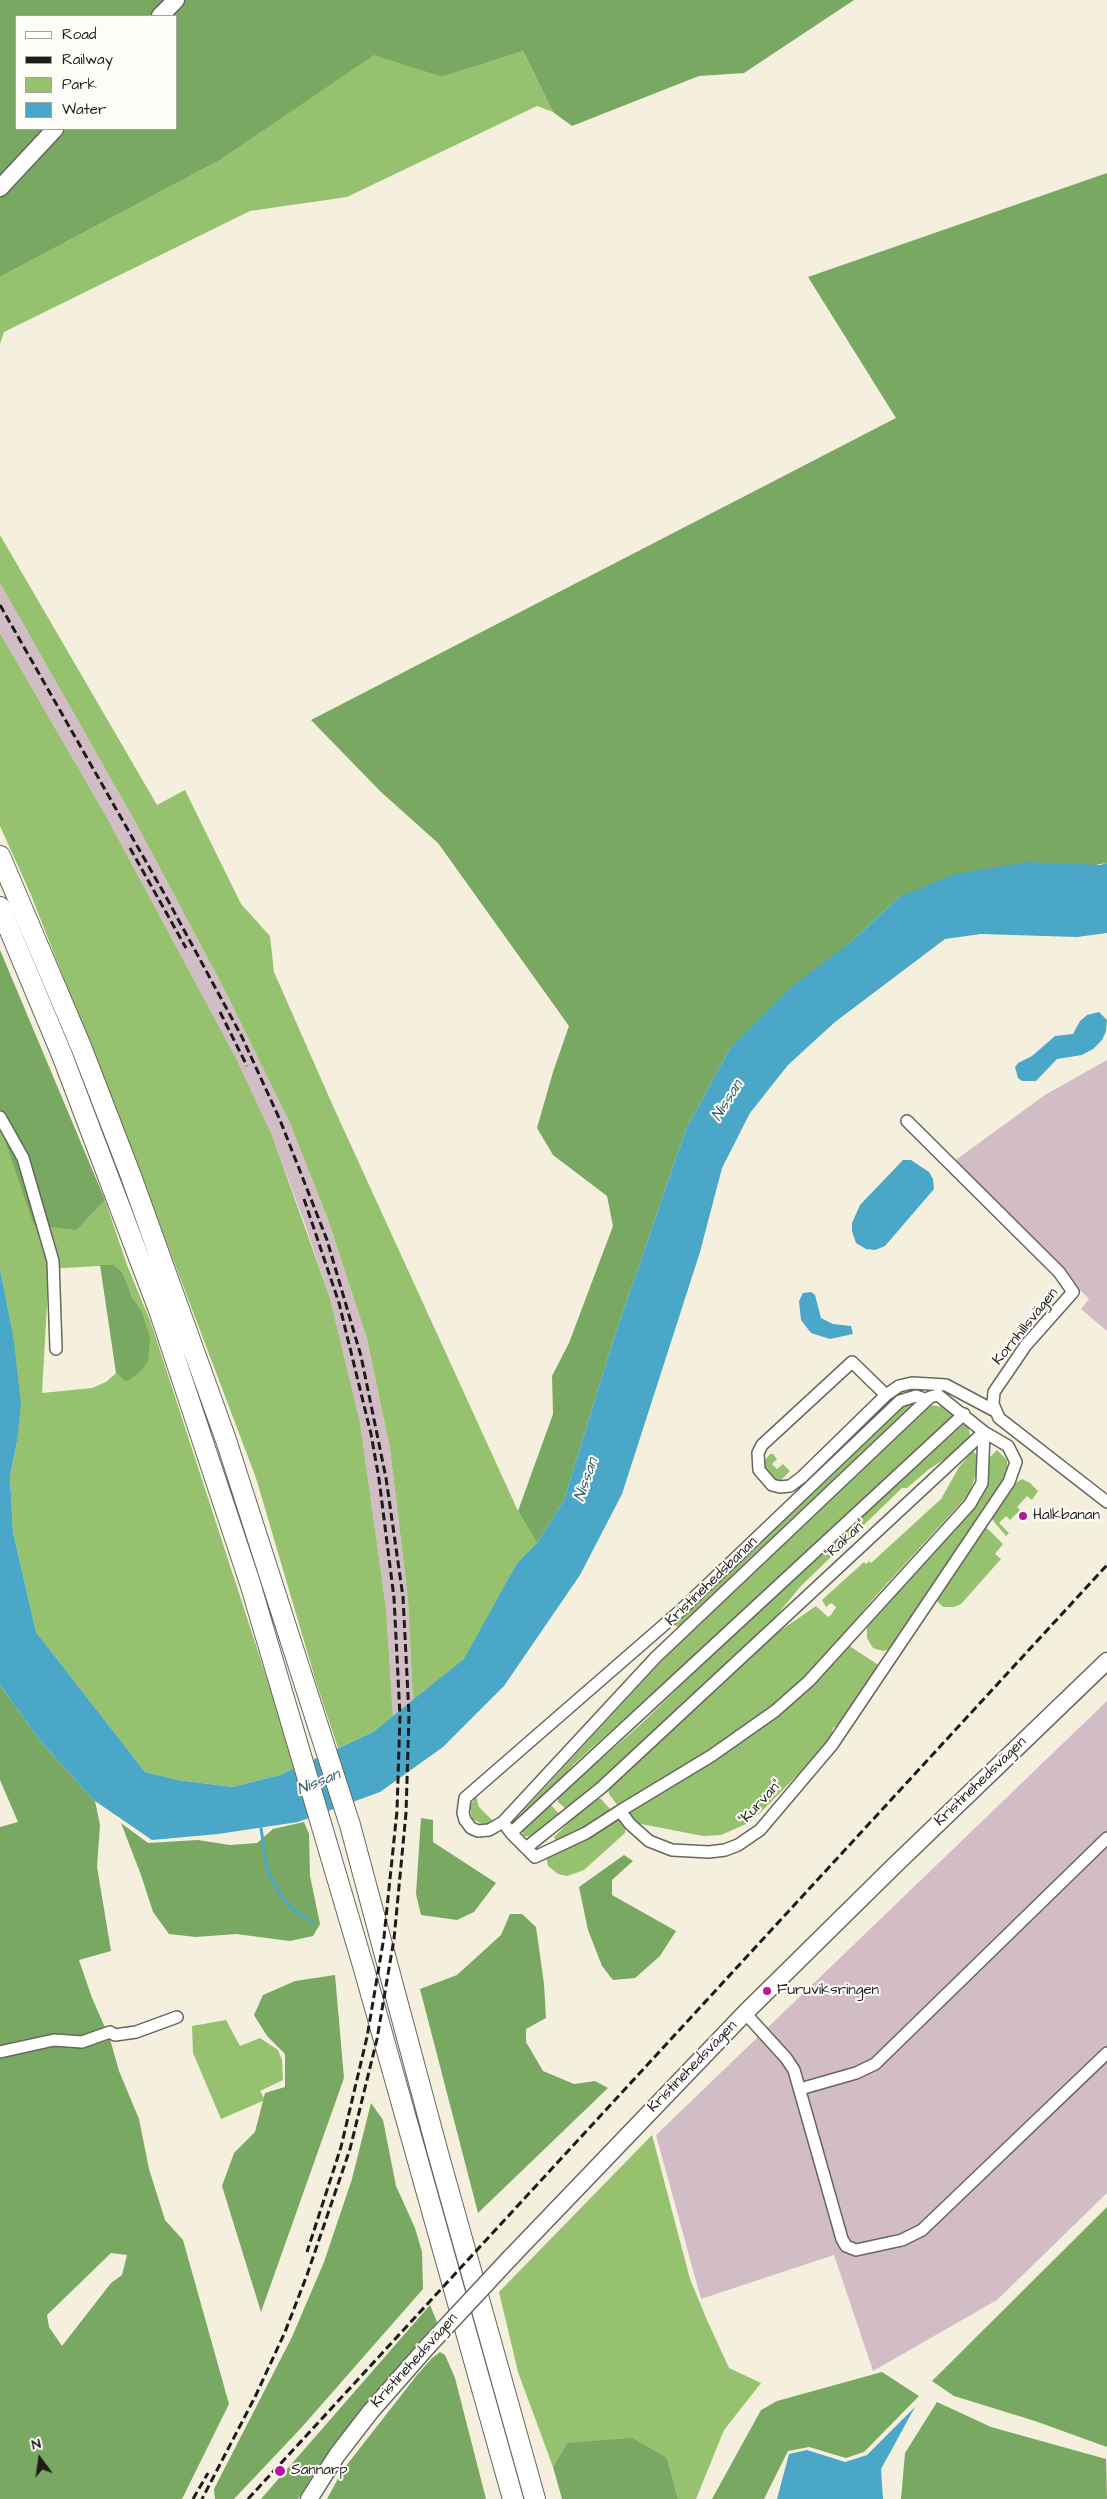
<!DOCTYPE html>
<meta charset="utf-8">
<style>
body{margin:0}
#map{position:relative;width:1107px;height:2499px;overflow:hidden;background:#f4f0dd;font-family:"Architects Daughter",sans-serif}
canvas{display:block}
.legend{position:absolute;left:15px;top:15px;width:162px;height:115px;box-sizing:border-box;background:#fdfcf7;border:1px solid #a3a29f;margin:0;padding:6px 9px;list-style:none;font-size:15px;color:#1c1c1c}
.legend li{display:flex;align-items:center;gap:10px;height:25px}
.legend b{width:25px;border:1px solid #a3a29f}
.north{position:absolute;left:15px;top:2434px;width:50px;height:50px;-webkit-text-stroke:4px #fdfcf7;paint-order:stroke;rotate:346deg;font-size:14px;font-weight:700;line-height:20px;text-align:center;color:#1c1c1c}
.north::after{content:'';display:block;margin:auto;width:18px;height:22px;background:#1c1c1c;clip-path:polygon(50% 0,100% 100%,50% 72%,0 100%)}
</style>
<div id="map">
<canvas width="1107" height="2499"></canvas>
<ul class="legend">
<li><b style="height:6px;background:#fff"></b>Road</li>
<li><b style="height:6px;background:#1c1c1c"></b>Railway</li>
<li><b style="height:14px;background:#96c270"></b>Park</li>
<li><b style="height:14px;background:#4aa7c8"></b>Water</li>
</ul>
<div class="north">N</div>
</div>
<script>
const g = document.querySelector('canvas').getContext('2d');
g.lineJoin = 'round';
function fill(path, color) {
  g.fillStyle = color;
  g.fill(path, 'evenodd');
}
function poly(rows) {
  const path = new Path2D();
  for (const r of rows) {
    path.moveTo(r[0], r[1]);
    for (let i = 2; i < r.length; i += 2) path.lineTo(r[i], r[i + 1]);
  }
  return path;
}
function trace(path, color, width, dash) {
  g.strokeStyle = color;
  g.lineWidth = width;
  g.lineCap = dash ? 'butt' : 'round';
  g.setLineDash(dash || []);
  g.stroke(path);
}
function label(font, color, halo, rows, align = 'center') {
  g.font = font + ' "Architects Daughter",sans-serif';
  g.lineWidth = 4;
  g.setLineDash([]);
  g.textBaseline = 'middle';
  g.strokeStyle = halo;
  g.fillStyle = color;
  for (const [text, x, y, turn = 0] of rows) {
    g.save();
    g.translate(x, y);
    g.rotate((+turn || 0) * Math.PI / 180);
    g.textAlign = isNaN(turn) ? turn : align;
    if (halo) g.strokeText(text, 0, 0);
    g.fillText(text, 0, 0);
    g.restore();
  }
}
const industrial = poly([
 [0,583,137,825,224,989,289,1121,327,1217,367,1339,390,1449,408,1600,413,1701,393,1716,386,1608,360,1422,330,1298,303,1219,272,1135,236,1058,106,816,0,633],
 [1107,1060,1107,1331,1081,1309,1089,1299,953,1162,1045,1095],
 [1107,1701,1107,2193,997,2300,873,2371,834,2255,701,2299,656,2135]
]);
const green = poly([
 [523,51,553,112,537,106,347,197,250,211,4,332,0,344,0,277,220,160,374,54,442,77],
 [0,535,157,805,185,790,241,904,270,936,274,972,333,1106,518,1511,537,1543,517,1563,465,1659,413,1701,408,1600,390,1449,367,1339,327,1217,289,1121,224,989,137,825,0,583],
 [0,633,106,816,236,1058,272,1135,330,1298,360,1422,386,1608,393,1716,373,1732,338,1748,317,1685,256,1478,146,1188,31,895,0,826],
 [0,1126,77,1230,105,1200,127,1265,151,1323,296,1768,280,1775,232,1787,178,1780,145,1772,36,1632,13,1532,10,1477,17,1441,13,1334,0,1269],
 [114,1265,123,1273,132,1297,141,1310,126,1382,116,1373,106,1382,92,1388,42,1393,49,1269],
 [916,1403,679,1628,674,1624,905,1404],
 [929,1405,946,1407,955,1414,953,1419,689,1664,656,1690,574,1764,548,1794,521,1819,514,1821,694,1626],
 [964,1424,969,1428,970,1436,960,1449,928,1470,907,1488,902,1488,800,1587,764,1631,578,1802,566,1809,558,1802,558,1797,640,1725,743,1625],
 [997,1450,1007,1460,1007,1476,892,1648,883,1651,873,1648,867,1638,867,1627,968,1516,982,1492,989,1458],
 [973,1451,977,1455,978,1469,969,1494,872,1600,822,1662,799,1685,730,1740,618,1806,609,1794,608,1786,771,1637,816,1606,828,1617,831,1615,836,1607,831,1603,826,1607,822,1600,864,1562,866,1564,869,1561,871,1563,941,1499,959,1467],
 [770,1454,773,1454,777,1459,772,1464,777,1469,783,1464,790,1471,780,1481,768,1475,762,1464],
 [1022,1479,1030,1483,1038,1491,1032,1500,1027,1496,1017,1507,1020,1510,1010,1520,1006,1516,999,1523,1009,1533,1006,1536,991,1518,1015,1483],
 [984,1528,988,1529,1003,1544,995,1554,1001,1559,961,1604,954,1607,943,1607,936,1600],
 [848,1645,880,1666,839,1727,834,1727,832,1731,834,1733,817,1755,761,1812,746,1824,721,1835,703,1836,636,1823,628,1815,629,1811,736,1746,768,1723],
 [476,1796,479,1807,494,1822,486,1826,472,1819,470,1806],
 [594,1798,601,1799,611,1810,570,1837,556,1842,554,1837],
 [550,1804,562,1817,535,1837,522,1836,524,1827],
 [618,1817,626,1826,625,1833,584,1870,567,1876,558,1874,548,1866,546,1856],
 [226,2020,240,2046,260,2038,278,2050,282,2060,283,2080,260,2091,265,2100,221,2119,193,2053,192,2026],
 [652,2135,690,2279,707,2320,729,2368,761,2383,724,2430,696,2499,678,2499,667,2458,567,2443,553,2467,518,2372,499,2292]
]);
const forest = poly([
 [0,0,854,0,744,73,699,76,572,126,553,112,523,51,442,77,374,55,220,160,0,277],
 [16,16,176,16,176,129,16,129],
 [1107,173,1107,863,899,897,852,941,730,1048,686,1129,613,1341,564,1500,537,1543,518,1511,553,1414,552,1376,569,1343,613,1226,607,1196,553,1155,537,1128,553,1072,569,1026,438,843,381,792,311,720,896,418,808,277],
 [0,950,105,1200,77,1230,34,1225,0,1126],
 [100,1265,114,1265,123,1273,132,1297,141,1310,150,1337,148,1361,139,1373,126,1382,116,1373],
 [0,1685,41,1742,95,1801,100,1825,97,1867,111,1951,79,1960,92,1998,110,2039,119,2071,139,2119,149,2169,165,2220,183,2240,229,2404,182,2499,0,2499,0,1827,18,1822,0,1780],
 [111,2253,127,2255,122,2275,111,2283,62,2346,49,2327,47,2315],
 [421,1818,433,1820,433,1842,496,1883,474,1912,457,1920,421,1915,416,1894],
 [304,1822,309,1834,310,1876,320,1924,313,1936,290,1941,236,1934,196,1937,169,1934,153,1912,141,1875,121,1823,148,1843,198,1840,230,1845,257,1843,273,1829],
 [624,1855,633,1861,612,1880,612,1895,676,1931,660,1956,635,1978,613,1980,602,1966,588,1930,579,1887],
 [510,1914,522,1914,536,1927,544,1984,546,2018,526,2029,526,2042,543,2071,574,2084,595,2081,608,2088,478,2213,420,1989,457,1975,501,1935],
 [335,1975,344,2078,261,2312,222,2186,234,2153,255,2132,265,2093,285,2087,285,2054,267,2036,254,2015,263,1995,295,1981],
 [371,2103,383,2120,396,2186,415,2228,422,2252,423,2289,302,2427,234,2499,215,2499,214,2489,292,2337,324,2262,352,2179],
 [1107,2207,1107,2447,1035,2421,954,2396,932,2381],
 [430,2305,437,2322,318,2467,298,2499,261,2499],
 [440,2352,445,2355,455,2378,486,2499,327,2499,342,2471,417,2375,432,2358],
 [882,2372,919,2396,864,2452,846,2458,809,2447,788,2451,764,2499,712,2499,761,2410,777,2401],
 [937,2402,991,2427,1106,2459,1107,2499,901,2499,905,2453],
 [632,2438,667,2458,678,2499,562,2499,553,2467,567,2443]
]);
const water = poly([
 [1027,862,1100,865,1107,863,1107,933,1077,937,981,934,945,939,835,1022,788,1065,750,1113,722,1168,700,1252,622,1494,580,1575,504,1686,443,1747,380,1792,298,1822,218,1834,152,1840,95,1801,41,1742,0,1685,0,1269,13,1334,21,1404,17,1441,10,1477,13,1532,36,1632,145,1772,178,1780,232,1787,280,1775,373,1732,464,1659,517,1563,537,1543,564,1500,613,1341,686,1129,730,1048,791,987,852,941,899,897,955,874],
 [1099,1012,1107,1020,1106,1031,1102,1040,1093,1049,1082,1055,1057,1059,1036,1081,1022,1081,1018,1078,1015,1067,1018,1063,1032,1056,1055,1036,1073,1034,1080,1021,1087,1015],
 [903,1160,911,1160,929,1172,933,1179,934,1189,885,1246,875,1250,866,1249,856,1243,852,1231,852,1223,860,1205],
 [811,1292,815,1295,821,1318,833,1324,851,1326,853,1334,830,1339,811,1333,801,1320,799,1301,803,1293],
 [915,2407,881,2469,883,2499,777,2499,789,2454,807,2450,845,2462,867,2455]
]);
const stream = poly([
 [261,1828,267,1869,279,1893,294,1910,313,1923]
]);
const street = poly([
 [0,1117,23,1158,53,1261,56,1349],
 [907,1121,1059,1272,1073,1292,1026,1345,994,1392,993,1404,999,1418,1107,1502],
 [886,1395,852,1362,762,1445,758,1453,759,1470,772,1485,780,1487,790,1486,802,1477,886,1395,899,1386,912,1383,946,1385,995,1411],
 [503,1822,489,1830,478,1831,471,1828,465,1820,463,1813,465,1798,680,1611,900,1401,916,1396,927,1400],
 [511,1833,964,1414],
 [526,1848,601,1788,984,1432,938,1395,930,1397,656,1657,503,1822,511,1833,535,1857,586,1833,620,1811,711,1756,775,1711,809,1681,970,1504,982,1483,984,1432,1008,1446,1016,1462,1009,1482,832,1745,760,1830,738,1845,725,1850,709,1852,672,1850,649,1841,630,1824,620,1811],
 [745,2013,786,2058,794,2070,842,2239,846,2246,856,2250,902,2240,922,2230,1107,2053],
 [0,2052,54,2040,82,2042,110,2032,115,2035,136,2032,177,2017],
 [800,2089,856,2073,875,2064,1107,1838]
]);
const secondary = poly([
 [160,16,176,0],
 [0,188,55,129],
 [511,2257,745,2013,893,1867,1107,1661],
 [309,2499,337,2455,371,2411,428,2346]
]);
const highway = poly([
 [0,856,82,1049,131,1176,226,1440,350,1825,438,2153,535,2499],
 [0,907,62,1055,160,1313,250,1583,364,1969,513,2499]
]);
const rail = poly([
 [0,605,165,895,242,1037,280,1120,327,1240,361,1356,386,1478,403,1597,409,1715,406,1813,394,1939,377,2039,350,2149,307,2275,285,2332,255,2397,202,2499],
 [130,848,186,948],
 [220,1012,247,1066],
 [304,1199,339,1303,371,1434,379,1479,394,1598,400,1716,397,1811,384,1937,367,2037,341,2147,307,2252],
 [193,2499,208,2473],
 [248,2499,1107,1565]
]);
const secondaryBridge = poly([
 [428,2346,511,2257]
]);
const markers = [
 [1023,1516,5,"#b5179e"],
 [767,1991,5,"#b5179e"],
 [280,2471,6,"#b5179e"]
];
const streetNames = [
 ["Kornhillsvägen",1026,1327,-51],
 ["\"Rakan\"",846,1540,-43],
 ["Kristinehedsbanan",712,1582,-44],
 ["Kristinehedsvägen",981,1782,-44],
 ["\"Kurvan\"",761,1803,-47],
 ["Kristinehedsvägen",693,2067,-46],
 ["Kristinehedsvägen",415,2361,-48]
];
const poiNames = [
 ["Halkbanan",1033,1516],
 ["Furuviksringen",777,1991],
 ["Sannarp",291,2471]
];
const waterNames = [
 ["Nissan",728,1101,-58],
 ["Nissan",587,1480,-71],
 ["Nissan",319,1783,-22]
];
fill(industrial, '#d2bdc6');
fill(green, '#96c270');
fill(forest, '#78a862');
fill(water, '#4aa7c8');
trace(stream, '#4aa7c8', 3);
trace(street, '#686660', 14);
trace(secondary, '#686660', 19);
trace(highway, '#686660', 22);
trace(street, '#fff', 11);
trace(secondary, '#fff', 16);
trace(highway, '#fff', 20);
trace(rail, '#1c1c1c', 3, [8, 4]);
trace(secondaryBridge, '#686660', 19, []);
trace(secondaryBridge, '#fff', 16);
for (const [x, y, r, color] of markers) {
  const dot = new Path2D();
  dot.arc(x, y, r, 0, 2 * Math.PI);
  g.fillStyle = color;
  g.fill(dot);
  trace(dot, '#fdfcf7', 2);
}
label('15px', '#1c1c1c', '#fdfcf7', streetNames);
label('15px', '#1c1c1c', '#fdfcf7', poiNames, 'left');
label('italic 16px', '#336272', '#fdfcf7', waterNames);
</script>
